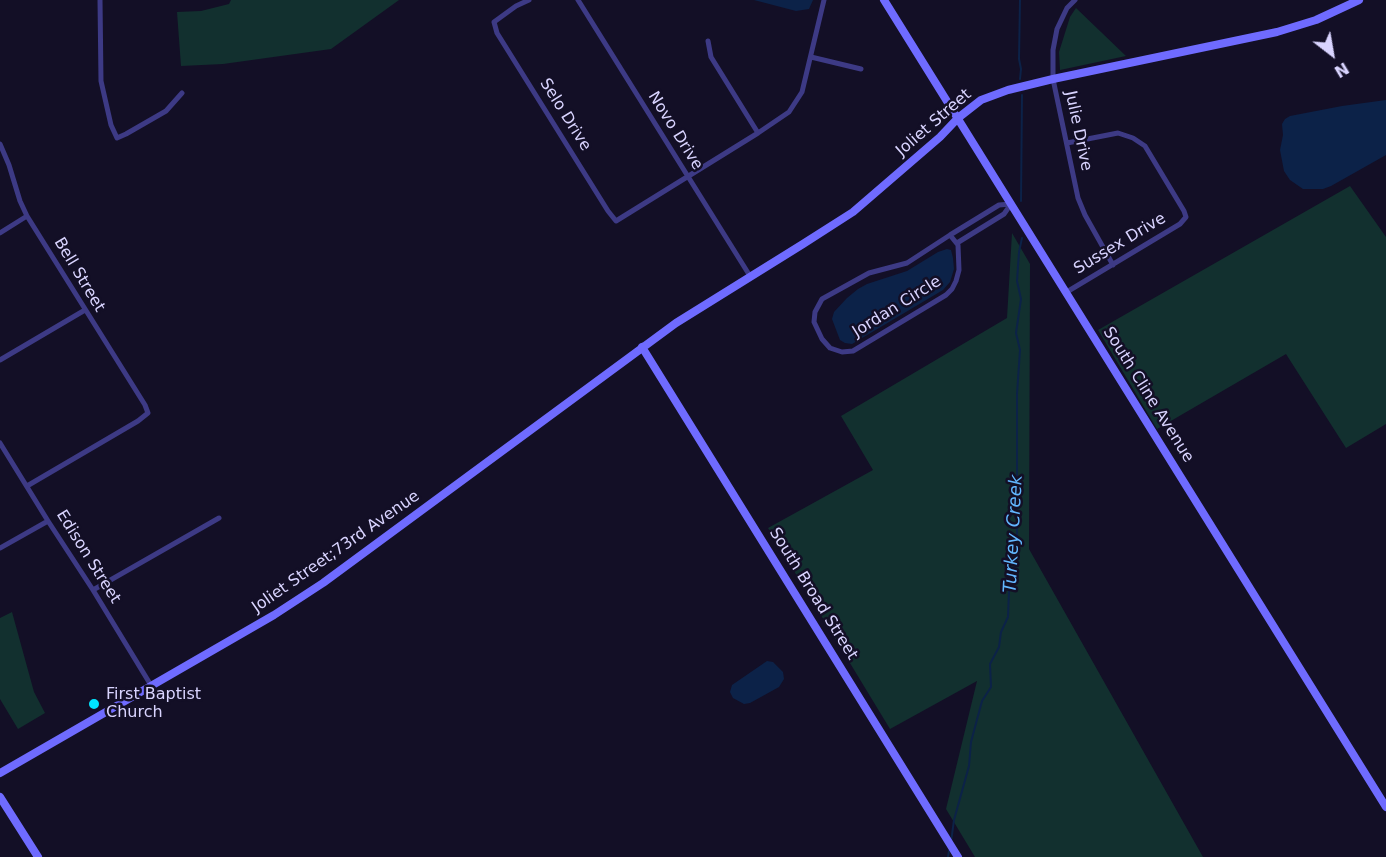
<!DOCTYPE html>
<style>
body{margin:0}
#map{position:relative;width:1386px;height:857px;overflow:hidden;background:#130f26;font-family:"DejaVu Sans",sans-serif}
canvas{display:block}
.north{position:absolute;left:1302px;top:24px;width:60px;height:60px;-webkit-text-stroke:4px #130f26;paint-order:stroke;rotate:149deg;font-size:16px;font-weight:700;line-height:24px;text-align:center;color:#d9d4ff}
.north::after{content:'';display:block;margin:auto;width:21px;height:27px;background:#d9d4ff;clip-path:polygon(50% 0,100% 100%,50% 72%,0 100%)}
</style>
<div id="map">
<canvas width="1386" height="857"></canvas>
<div class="north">N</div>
</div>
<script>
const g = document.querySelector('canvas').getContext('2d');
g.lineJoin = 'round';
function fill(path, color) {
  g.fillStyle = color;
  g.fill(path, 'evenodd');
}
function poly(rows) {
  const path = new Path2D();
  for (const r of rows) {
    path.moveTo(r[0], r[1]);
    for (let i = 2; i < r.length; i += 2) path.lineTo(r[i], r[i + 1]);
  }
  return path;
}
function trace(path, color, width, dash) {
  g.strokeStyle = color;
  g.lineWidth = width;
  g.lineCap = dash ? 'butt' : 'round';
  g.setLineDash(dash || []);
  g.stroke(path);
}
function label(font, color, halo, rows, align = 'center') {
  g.font = font + ' "DejaVu Sans",sans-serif';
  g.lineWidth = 5;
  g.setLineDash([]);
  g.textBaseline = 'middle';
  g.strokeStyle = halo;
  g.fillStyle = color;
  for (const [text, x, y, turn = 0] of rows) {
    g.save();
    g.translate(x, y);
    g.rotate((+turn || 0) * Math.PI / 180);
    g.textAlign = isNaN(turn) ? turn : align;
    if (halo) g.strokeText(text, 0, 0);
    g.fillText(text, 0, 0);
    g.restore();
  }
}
const green = poly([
 [231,0,399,0,331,49,223,64,181,66,177,12,201,11,229,4],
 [1076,8,1126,56,1060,70,1059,52,1070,17],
 [1350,186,1386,237,1386,424,1346,448,1286,354,1157,429,1098,330],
 [1012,233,1030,264,1029,549,1203,857,975,857,946,809,977,681,890,729,768,528,873,470,841,416,1007,318],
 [12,612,34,692,45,713,18,729,0,699,0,618]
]);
const water = poly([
 [754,0,813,0,809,9,796,11],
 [1386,100,1386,155,1331,186,1323,189,1303,189,1290,180,1284,171,1280,150,1283,135,1282,124,1285,119,1290,116,1342,106],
 [947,249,951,250,953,258,954,269,950,282,943,290,852,344,845,343,840,340,832,319,834,312,847,298,858,289,867,284,907,271,938,252],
 [767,661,773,662,783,672,784,679,779,687,750,703,744,704,733,698,730,692,732,685]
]);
const stream = poly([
 [1020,79,1021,69,1019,59,1020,0],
 [1021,201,1022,95],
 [951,842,954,820,969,766,971,742,982,701,991,687,990,664,999,647,1001,632,1008,617,1009,591,1015,569,1012,547,1017,538,1017,394,1020,350,1016,333,1021,299,1017,281,1019,252,1022,238],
 [948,857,949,851]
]);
const street = poly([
 [100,0,101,81,111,125,117,138,126,134,166,111,182,93],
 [529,0,516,6,494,22,497,33,608,211,616,221,758,133,789,112,802,92,824,0],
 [578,0,750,276],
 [1075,0,1067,8,1057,29,1053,50,1053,79,1078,198,1085,215,1113,265],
 [708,41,711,57,758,133],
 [811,57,861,69],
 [0,144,9,165,20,201,27,216,145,405,148,413,138,421,27,486],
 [0,233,27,216],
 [950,235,958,245,959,270,956,281,952,289,946,295,853,351,842,352,830,348,822,339,814,322,815,312,822,299,869,273,907,263,950,235,999,205,1011,204],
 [957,243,1004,214,1011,204],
 [1065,293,1180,224,1186,217,1184,211,1145,146,1133,138,1118,133,1067,143],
 [0,360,85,310],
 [0,443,48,521,93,590,152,687],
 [0,548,48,521],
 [93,590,219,518]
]);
const secondary = poly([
 [884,0,1386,807],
 [642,347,958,857],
 [0,773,274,615,323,583,676,323,803,244,853,212,940,137,958,118,981,100,1008,90,1053,79,1277,32,1316,20,1359,0],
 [0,797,38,857]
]);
const markers = [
 [94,704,6,"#00e5ff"]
];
const streetNames = [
 ["Selo Drive",565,115,58],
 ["Joliet Street",934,123,-41],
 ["Novo Drive",675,131,58],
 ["Julie Drive",1078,131,78],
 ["Sussex Drive",1120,244,-31],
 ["Bell Street",79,275,59],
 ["Jordan Circle",897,307,-32],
 ["South Cline Avenue",1148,395,58],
 ["Joliet Street;73rd Avenue",336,552,-35],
 ["Edison Street",88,557,58],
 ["South Broad Street",813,594,58]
];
const poiNames = [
 ["First Baptist",106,695],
 ["Church",106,713]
];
const waterNames = [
 ["Turkey Creek",1014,534,-87]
];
fill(green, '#12302f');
fill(water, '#0c2248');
trace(stream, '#0c2248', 2);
trace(street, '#3d3a85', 5);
trace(secondary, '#6f6bff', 8);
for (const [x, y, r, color] of markers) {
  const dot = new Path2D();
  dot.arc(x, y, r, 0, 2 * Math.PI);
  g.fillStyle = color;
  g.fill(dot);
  trace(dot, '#130f26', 2);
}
label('16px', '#d9d4ff', '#130f26', streetNames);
label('16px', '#d9d4ff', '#130f26', poiNames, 'left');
label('italic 18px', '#62b6ff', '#130f26', waterNames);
</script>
